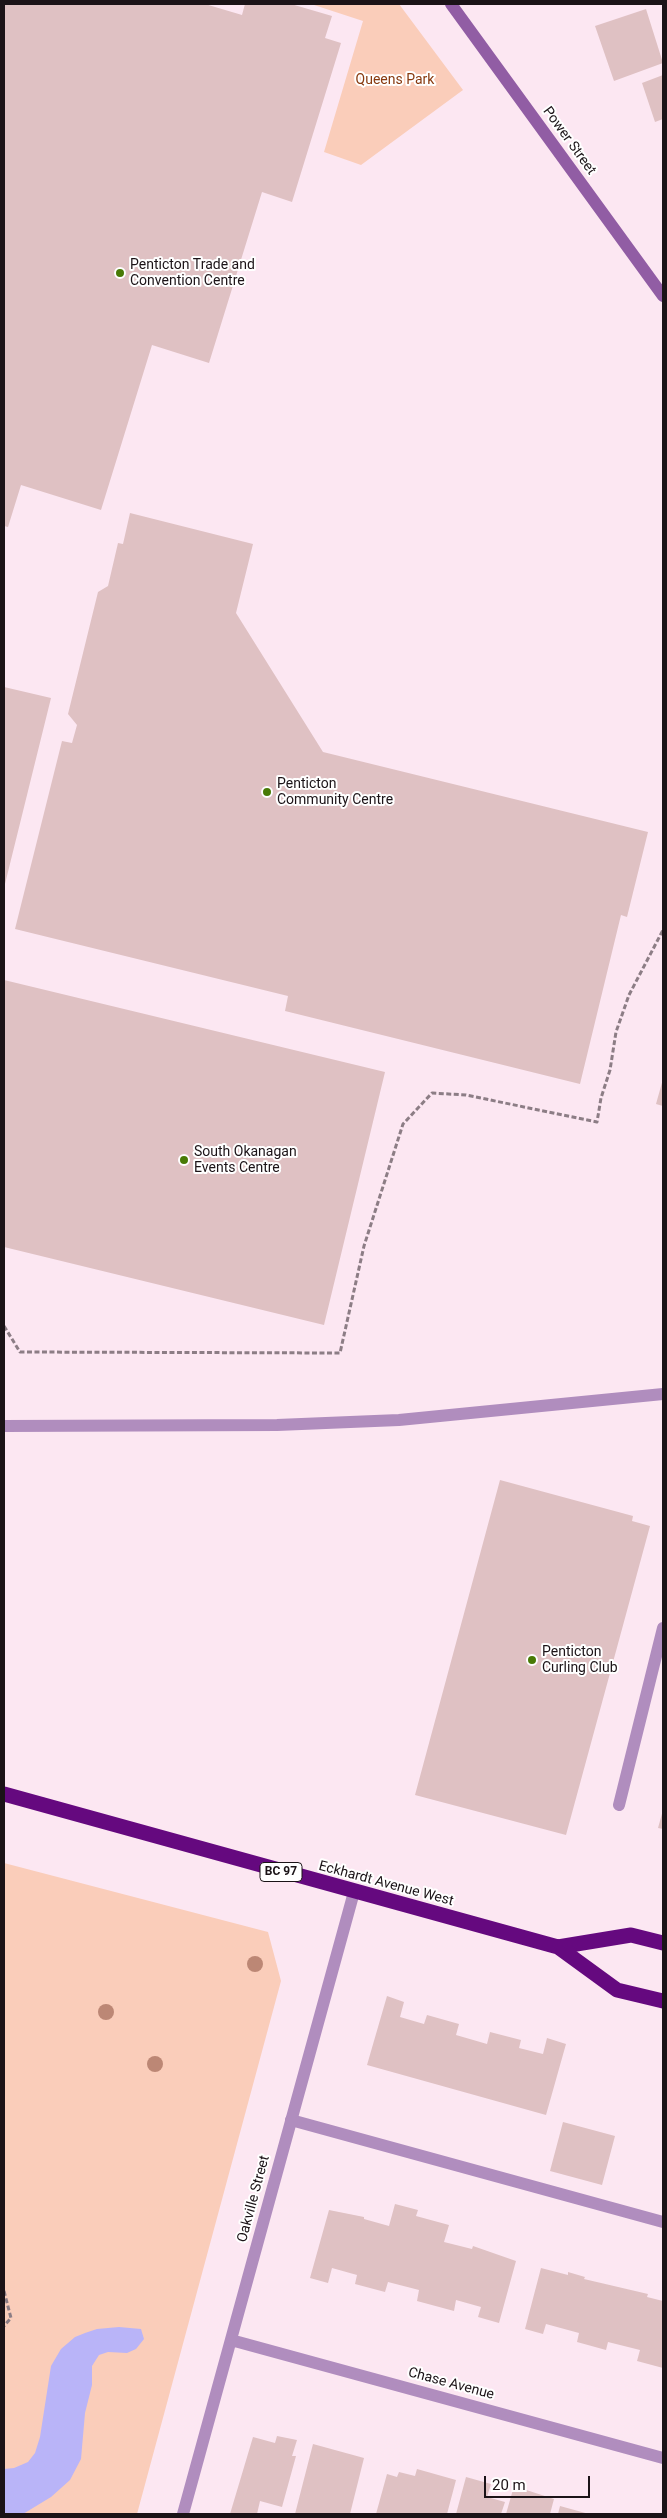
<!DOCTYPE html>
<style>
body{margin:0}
#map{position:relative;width:667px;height:2518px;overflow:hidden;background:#fce7f2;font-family:Roboto,sans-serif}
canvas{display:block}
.frame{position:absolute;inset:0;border:5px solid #1b1317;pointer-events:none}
.scale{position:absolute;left:484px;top:2476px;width:106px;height:22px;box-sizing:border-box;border:2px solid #1b1317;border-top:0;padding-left:6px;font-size:15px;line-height:18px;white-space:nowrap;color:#1b1317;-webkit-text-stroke:4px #fff;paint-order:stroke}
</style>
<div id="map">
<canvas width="667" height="2518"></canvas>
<div class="frame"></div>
<div class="scale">20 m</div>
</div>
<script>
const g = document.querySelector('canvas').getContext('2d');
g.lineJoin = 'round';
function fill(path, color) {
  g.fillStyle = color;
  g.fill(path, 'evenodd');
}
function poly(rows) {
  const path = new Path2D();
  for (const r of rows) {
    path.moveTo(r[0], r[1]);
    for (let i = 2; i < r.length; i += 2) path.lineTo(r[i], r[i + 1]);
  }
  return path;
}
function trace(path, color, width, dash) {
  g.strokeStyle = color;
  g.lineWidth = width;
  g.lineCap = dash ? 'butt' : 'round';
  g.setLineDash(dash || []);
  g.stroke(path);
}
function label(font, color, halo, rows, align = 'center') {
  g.font = font + ' Roboto,sans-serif';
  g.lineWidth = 4;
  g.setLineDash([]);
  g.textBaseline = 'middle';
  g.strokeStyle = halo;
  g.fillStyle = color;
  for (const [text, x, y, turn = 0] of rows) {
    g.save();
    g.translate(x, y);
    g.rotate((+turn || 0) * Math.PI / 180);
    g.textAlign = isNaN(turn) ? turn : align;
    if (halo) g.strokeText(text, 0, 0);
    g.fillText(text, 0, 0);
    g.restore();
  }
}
const green = poly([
 [311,4,399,4,463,90,361,165,324,152,363,21],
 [4,1863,268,1932,281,1981,137,2514,4,2514]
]);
const water = poly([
 [119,2327,141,2329,144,2339,136,2349,127,2353,108,2352,99,2355,92,2366,92,2385,85,2413,81,2459,70,2480,51,2497,23,2514,4,2514,4,2469,14,2468,28,2462,35,2453,40,2437,51,2366,61,2349,75,2337,85,2333,97,2329]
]);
const building = poly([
 [4,4,205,4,242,15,245,4,291,4,332,16,325,38,341,43,292,202,262,192,209,363,152,345,101,510,21,485,8,527,4,526],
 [646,9,663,63,614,81,595,26],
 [663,75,663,119,655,122,642,83],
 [130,513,253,544,236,613,323,752,648,832,627,917,621,915,580,1084,285,1011,288,996,15,929,62,741,72,743,77,725,68,714,98,592,108,586,118,543,123,544],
 [4,687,51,698,4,888],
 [4,980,385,1072,324,1325,4,1247],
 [663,1079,663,1106,656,1104],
 [500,1480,633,1516,632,1521,650,1526,566,1835,415,1795],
 [663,1810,663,1829,658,1828],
 [387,1996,404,2002,400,2017,424,2024,427,2015,459,2024,456,2035,487,2044,490,2032,521,2040,519,2048,543,2054,547,2038,566,2044,546,2115,367,2065],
 [563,2122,615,2136,602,2185,550,2171],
 [395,2204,418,2210,416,2216,449,2225,444,2242,472,2249,473,2246,516,2261,499,2323,478,2317,481,2307,456,2300,454,2311,417,2301,419,2290,388,2282,385,2292,355,2284,357,2275,332,2268,328,2283,310,2278,329,2210,364,2217,364,2219,389,2226],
 [541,2268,568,2275,568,2272,585,2277,584,2279,648,2294,647,2297,663,2301,663,2368,637,2361,640,2350,608,2342,606,2350,577,2342,579,2333,546,2324,543,2334,525,2329],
 [277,2436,297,2440,292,2456,296,2456,282,2507,260,2501,257,2514,230,2514,253,2437,275,2443],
 [313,2444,364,2458,350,2514,295,2514],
 [417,2469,456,2480,447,2514,376,2514,387,2474,397,2477,399,2472,415,2476],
 [466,2477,491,2484,487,2497,505,2502,501,2514,456,2514],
 [514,2486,554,2499,550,2514,506,2514],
 [560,2506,589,2514,558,2514]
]);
const path = poly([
 [4,1326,20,1352,340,1353,364,1246,403,1124,432,1093,466,1095,597,1122,601,1098,610,1070,616,1032,629,995,663,930],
 [4,2291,11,2318,4,2326]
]);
const lane = poly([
 [4,1426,277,1425,399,1420,663,1394],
 [619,1805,663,1628],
 [291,2120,663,2222]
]);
const street = poly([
 [231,2340,663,2458],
 [183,2514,354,1892]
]);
const secondary = poly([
 [451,4,663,296]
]);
const highway = poly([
 [4,1794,558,1947,617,1990,663,2001],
 [558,1947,631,1935,663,1943]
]);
const trees = [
 [255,1964],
 [106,2012],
 [155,2064]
];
const markers = [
 [120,273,5,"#487a06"],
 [267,792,5,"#487a06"],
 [184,1160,5,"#487a06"],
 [532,1660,5,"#487a06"]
];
const shields = [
 [281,1872,42]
];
const shieldNames = [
 ["BC 97",281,1872]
];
const parkNames = [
 ["Queens Park",395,80]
];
const streetNames = [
 ["Power Street",569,141,54],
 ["Eckhardt Avenue West",386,1884,15],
 ["Oakville Street",254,2199,-75],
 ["Chase Avenue",451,2384,15]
];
const poiNames = [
 ["Penticton Trade and",130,265],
 ["Convention Centre",130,281],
 ["Penticton",277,784],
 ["Community Centre",277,800],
 ["South Okanagan",194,1152],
 ["Events Centre",194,1168],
 ["Penticton",542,1652],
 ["Curling Club",542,1668]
];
fill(green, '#facdba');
fill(water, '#b9b4f8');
fill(building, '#dfc1c3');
trace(path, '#8c7d85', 3, [5, 2.5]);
trace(lane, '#b08dbe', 12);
trace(street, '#b08dbe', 12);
trace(secondary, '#915da4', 12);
trace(highway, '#65097f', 15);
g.fillStyle = '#bc8775';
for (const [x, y] of trees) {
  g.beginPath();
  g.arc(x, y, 8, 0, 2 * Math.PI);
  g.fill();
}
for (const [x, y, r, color] of markers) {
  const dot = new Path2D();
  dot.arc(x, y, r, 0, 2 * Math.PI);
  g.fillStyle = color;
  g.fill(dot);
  trace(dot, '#fff', 2);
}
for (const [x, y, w] of shields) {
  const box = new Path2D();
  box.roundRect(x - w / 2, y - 9.5, w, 19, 4);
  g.fillStyle = '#fff';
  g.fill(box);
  trace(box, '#1b1317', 1);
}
label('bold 12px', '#1b1317', null, shieldNames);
label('14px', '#87390e', '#fff', parkNames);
label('14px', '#1b1317', '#fff', streetNames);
label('14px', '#1b1317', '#fff', poiNames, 'left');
</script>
